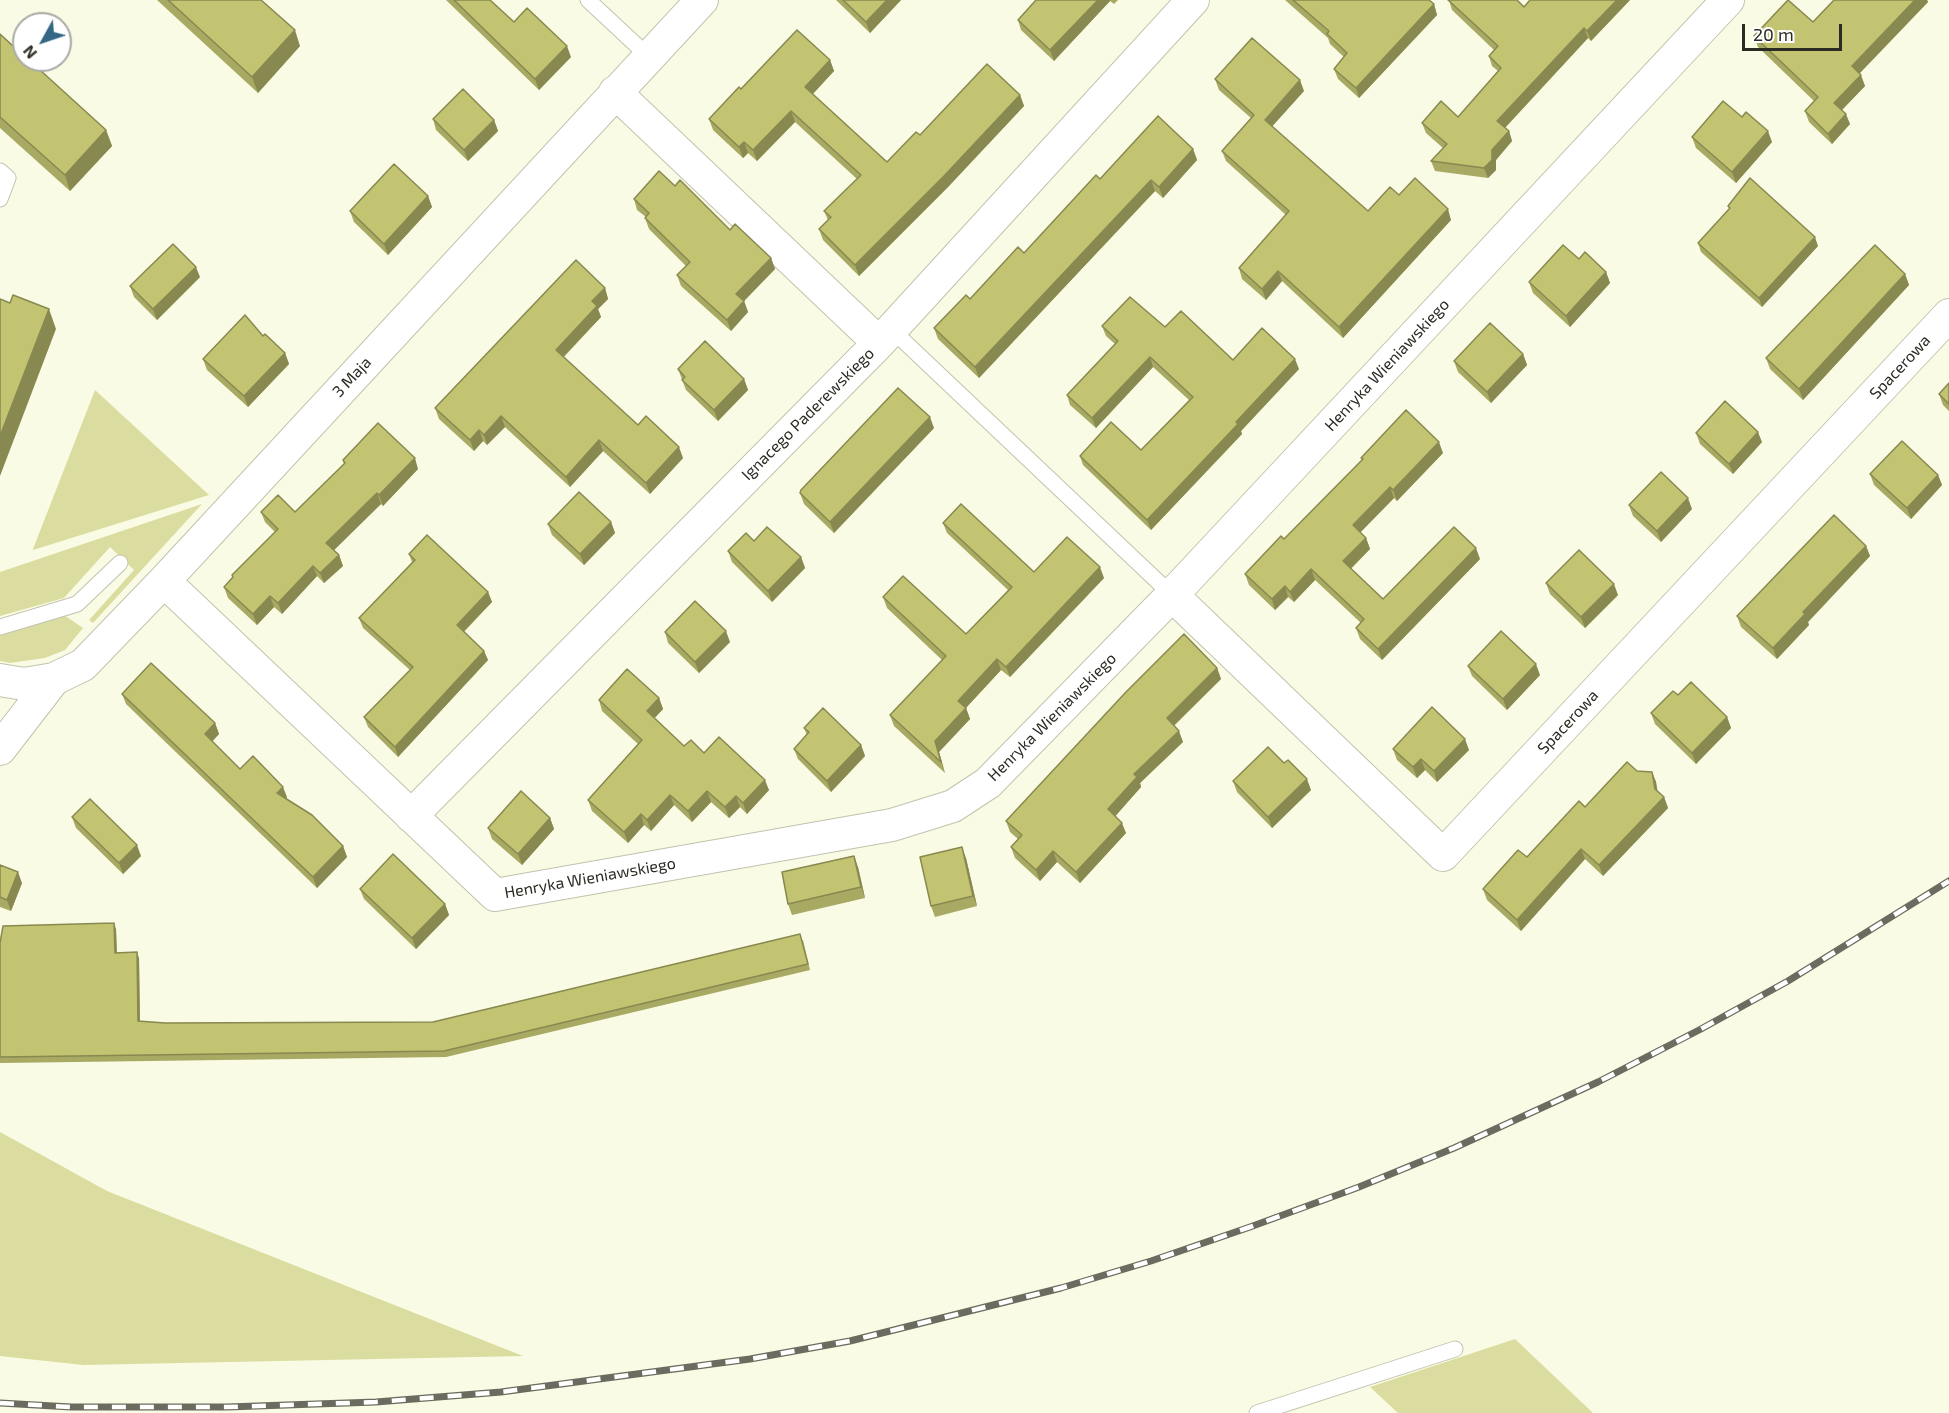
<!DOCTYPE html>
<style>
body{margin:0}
#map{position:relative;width:1949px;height:1413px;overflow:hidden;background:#f9fbe4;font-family:"Exo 2",sans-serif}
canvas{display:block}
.north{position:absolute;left:12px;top:12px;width:60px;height:60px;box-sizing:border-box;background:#fff;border:2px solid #aaaaa7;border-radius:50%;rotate:230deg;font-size:16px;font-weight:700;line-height:24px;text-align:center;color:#2b2b23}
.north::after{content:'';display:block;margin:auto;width:21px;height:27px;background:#336783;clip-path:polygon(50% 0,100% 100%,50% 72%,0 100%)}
.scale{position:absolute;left:1742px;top:24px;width:100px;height:27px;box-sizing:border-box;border:3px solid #2b2b23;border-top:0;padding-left:8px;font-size:18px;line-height:21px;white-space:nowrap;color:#2b2b23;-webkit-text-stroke:4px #fff;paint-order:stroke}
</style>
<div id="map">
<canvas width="1949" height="1413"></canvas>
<div class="north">N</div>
<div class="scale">20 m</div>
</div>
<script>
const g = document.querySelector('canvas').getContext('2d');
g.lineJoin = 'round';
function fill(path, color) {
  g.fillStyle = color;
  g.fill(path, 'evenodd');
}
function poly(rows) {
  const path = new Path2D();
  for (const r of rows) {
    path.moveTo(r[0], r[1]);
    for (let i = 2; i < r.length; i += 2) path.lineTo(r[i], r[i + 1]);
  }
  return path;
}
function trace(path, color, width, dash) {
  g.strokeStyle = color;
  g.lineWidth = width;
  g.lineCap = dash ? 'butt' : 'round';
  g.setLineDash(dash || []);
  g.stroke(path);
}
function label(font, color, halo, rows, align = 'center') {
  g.font = font + ' "Exo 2",sans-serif';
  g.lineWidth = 4.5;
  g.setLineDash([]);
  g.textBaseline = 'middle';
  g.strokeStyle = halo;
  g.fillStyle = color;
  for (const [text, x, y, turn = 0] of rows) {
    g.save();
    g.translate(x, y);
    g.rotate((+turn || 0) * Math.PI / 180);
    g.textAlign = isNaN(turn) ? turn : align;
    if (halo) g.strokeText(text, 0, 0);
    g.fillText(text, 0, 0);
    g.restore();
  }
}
const green = poly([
 [95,390,209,495,33,550,33,549],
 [202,504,93,623,89,620,134,570,110,547,64,598,0,616,0,572],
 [64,615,83,628,65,650,45,658,10,663,0,661,0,631],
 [0,1132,107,1191,523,1356,83,1365,0,1356],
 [1515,1339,1593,1413,1398,1413,1370,1387]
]);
const lane = poly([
 [588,0,648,56],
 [0,171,8,178,0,199],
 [891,329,1172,595],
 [0,627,77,604,120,563],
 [1257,1413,1455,1349]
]);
const street = poly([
 [615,92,879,343],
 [164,581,495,895,892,825,953,806,988,783,1172,595,1728,0],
 [1172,595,1443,855,1949,315],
 [0,680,24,684,54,679],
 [0,749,54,679,83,665,164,581,702,0],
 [411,816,879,343,1193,0]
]);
const rail = poly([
 [0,1403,71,1407,227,1407,376,1402,501,1392,750,1359,850,1341,1061,1288,1151,1261,1250,1227,1359,1187,1454,1148,1598,1082,1701,1029,1788,981,1949,881]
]);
const wall = poly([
 [157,0,261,0,300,46,258,93],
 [446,0,490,0,514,22,571,57,539,90],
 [836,0,901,0,870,33],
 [1036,0,1118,0,1114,4,1110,1,1054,61,1021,30,1018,20],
 [1285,0,1429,0,1434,4,1437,15,1359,98,1338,79,1334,69,1344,57,1330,44,1328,38],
 [1449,0,1524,7,1630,0,1591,41,1588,38,1505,128,1509,131,1512,141,1496,160,1496,170,1488,178,1435,171,1431,161,1443,148,1426,133,1422,123,1458,117,1498,71,1492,66,1489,56,1494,50,1452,10],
 [1834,0,1927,0,1928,2,1859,74,1865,86,1842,110,1850,124,1832,144,1809,122,1805,111,1814,101,1758,47,1754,36,1813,22],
 [0,34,106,130,112,146,70,191,0,128],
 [830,60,834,71,813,94,887,162,920,135,1020,95,1024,106,948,187,859,276,823,240,819,229,828,220,824,211,857,179,795,122,757,161,748,153,743,158,713,130,709,119],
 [1215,79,1304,91,1272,126,1368,211,1399,195,1451,220,1343,338,1282,281,1266,300,1242,279,1239,268,1286,215,1226,161,1222,151,1251,118,1219,90],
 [1742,117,1772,142,1736,183,1696,148,1692,137],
 [433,119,494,120,498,131,468,161,436,130],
 [1193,149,1197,160,1163,198,1155,191,979,378,938,339,934,328,1024,253,1100,179],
 [675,186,730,230,771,258,775,269,744,301,748,312,731,331,681,286,677,275,686,266,649,229,645,218,646,217,637,210,634,199],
 [428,196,432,207,388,255,354,222,350,211],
 [1728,206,1818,246,1762,307,1701,252,1698,243,1729,209],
 [1579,259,1606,272,1610,283,1570,327,1533,293,1529,282],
 [1905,274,1909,285,1803,400,1770,369,1766,358],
 [200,277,157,320,134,297,130,286],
 [605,288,608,299,598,309,601,317,564,357,638,425,683,458,650,494,603,451,570,487,505,427,487,445,483,441,474,451,439,419,435,408],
 [1102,326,1165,327,1233,360,1299,369,1241,431,1242,434,1151,530,1083,465,1080,456,1141,450,1189,400,1153,367,1096,428,1070,405,1067,395,1115,344,1106,336],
 [263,336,285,353,289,364,248,407,207,370,203,359],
 [1523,354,1527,365,1491,403,1458,372,1454,361],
 [678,369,744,379,748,390,718,421,686,390],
 [1949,383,1949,411,1943,405,1939,394],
 [934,428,834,533,804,504,800,493],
 [1696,433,1762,442,1733,474,1700,444],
 [1443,453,1397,501,1394,498,1360,532,1366,538,1370,549,1351,569,1383,599,1480,559,1382,660,1360,639,1356,628,1361,623,1315,580,1294,602,1288,597,1275,610,1249,585,1245,574,1284,539,1362,460,1361,458],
 [343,460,418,469,383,506,381,504,334,550,339,555,343,566,324,583,317,576,282,614,274,607,257,625,228,598,224,587,233,578,232,575,275,532,265,522,261,512,295,512,344,464],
 [1870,474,1938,475,1942,485,1911,519,1874,485],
 [1629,505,1692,509,1661,542,1633,516],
 [611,522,615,533,584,565,552,535,548,524],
 [943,523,1034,572,1104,578,1010,677,1001,670,966,708,970,719,939,752,945,773,894,726,890,715,942,660,887,608,883,597,966,634,1008,590,947,533],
 [754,541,801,557,805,568,772,602,732,562,728,551],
 [1866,546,1870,556,1808,622,1809,625,1777,659,1741,627,1737,616],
 [409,554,488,592,492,602,464,632,484,651,488,660,398,757,368,727,364,717,410,670,363,628,359,618,412,562],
 [1546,583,1618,595,1585,628,1550,594],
 [665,632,730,642,699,673,668,643],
 [1468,666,1540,675,1507,710,1472,676],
 [1217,668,1221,679,1174,726,1183,742,1140,783,1141,787,1115,816,1126,833,1080,883,1057,862,1040,881,1015,858,1011,847,1018,839,1010,832,1006,821],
 [122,694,215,723,219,734,212,741,240,769,287,797,286,799,343,846,347,857,317,888,126,704],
 [1678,695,1727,717,1731,728,1696,764,1655,724,1651,713],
 [659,698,663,709,654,718,684,746,704,753,769,790,747,814,740,807,729,818,711,802,692,822,674,805,651,831,644,825,628,843,592,811,588,800,638,744,602,711,599,700],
 [804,728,861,745,865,756,831,792,798,759,794,749,807,735],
 [1393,749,1469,750,1437,782,1425,770,1417,778,1397,760],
 [1284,763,1311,790,1272,828,1237,792,1233,781],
 [1637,771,1652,772,1656,782,1657,791,1664,797,1668,808,1603,876,1585,859,1521,931,1487,900,1483,889,1527,857,1585,807],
 [72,817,141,856,123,874,76,828],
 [550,818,554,829,522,865,492,839,488,828],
 [966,858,977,906,935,917,931,906],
 [0,865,22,883,11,911,0,907],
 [858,867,865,898,792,915,788,904],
 [360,889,445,904,449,915,416,949,364,899],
 [116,929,117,953,139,958,140,1022,165,1023,433,1022,803,940,810,970,446,1057,0,1063,0,943]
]);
const shadedWall = poly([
 [887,0,901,0,870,33,866,22],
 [1098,0,1110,0,1110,1,1054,61,1050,50],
 [1617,0,1630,0,1591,41,1587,31],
 [1915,0,1927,0,1928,2,1856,77,1852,66],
 [1434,4,1437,15,1359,98,1356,88],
 [1584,28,1588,38,1501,132,1497,121],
 [295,30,300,46,258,93,252,77],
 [567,46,571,57,539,90,535,79],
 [830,60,834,71,809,98,805,87],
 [1861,75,1865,86,1838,114,1834,103],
 [1300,80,1304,91,1269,130,1265,120],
 [1020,95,1024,106,948,187,859,276,855,265],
 [791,111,795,122,757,161,753,150],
 [1846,114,1850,124,1832,144,1828,134],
 [494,120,498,131,468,161,464,150],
 [106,130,112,146,70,191,65,175],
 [1509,131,1512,141,1496,160,1496,170,1488,178,1484,168,1492,150],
 [1768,131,1772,142,1736,183,1732,172],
 [744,142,748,153,743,158,739,147],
 [1193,149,1197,160,1163,198,1159,187],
 [1151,180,1155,191,979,378,975,367],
 [428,196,432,207,388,255,384,244],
 [1448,209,1451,220,1343,338,1339,327],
 [1815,237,1818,246,1762,307,1759,298],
 [771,258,775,269,744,301,748,312,731,331,727,320,736,294],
 [196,267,200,277,157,320,153,309],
 [1278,271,1282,281,1266,300,1262,289],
 [1606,272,1610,283,1570,327,1566,316],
 [1905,274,1909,285,1803,400,1799,389],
 [605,288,608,299,598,309,601,317,560,360,556,350,592,301],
 [49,309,56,329,0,476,0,436],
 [285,353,289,364,248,407,244,396],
 [1523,354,1527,365,1491,403,1487,392],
 [1150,357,1153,367,1096,428,1092,418],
 [1295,359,1299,369,1241,431,1242,434,1151,530,1147,520,1236,422],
 [744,379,748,390,718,421,714,410],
 [501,416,505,427,487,445,484,435],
 [930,417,934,428,834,533,830,522],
 [479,430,483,441,474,451,470,440],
 [1758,432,1762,442,1733,474,1729,464],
 [599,440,603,451,570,487,566,477],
 [1439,442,1443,453,1397,501,1393,490],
 [679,447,683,458,650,494,646,483],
 [415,458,418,469,383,506,379,495],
 [1938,475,1942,485,1911,519,1907,508],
 [1390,487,1394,498,1357,536,1353,525],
 [377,493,381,504,330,554,326,543],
 [1688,498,1692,509,1661,542,1657,531],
 [611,522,615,533,584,565,580,554],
 [1366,538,1370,549,1347,572,1343,561],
 [1866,546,1870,556,1808,622,1809,625,1777,659,1773,648,1803,612],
 [1476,548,1480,559,1382,660,1378,649],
 [339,555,343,566,324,583,320,573],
 [801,557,805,568,772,602,768,591],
 [313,566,317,576,282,614,278,603],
 [1100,567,1104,578,1010,677,1006,667],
 [1311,569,1315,580,1294,602,1290,592],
 [1614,584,1618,595,1585,628,1581,617],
 [1285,586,1288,597,1275,610,1272,599],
 [488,592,492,602,460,635,457,625],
 [270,596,274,607,257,625,253,614],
 [726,631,730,642,699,673,695,662],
 [484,651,488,660,398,757,395,747],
 [997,659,1001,670,962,712,958,701],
 [1536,664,1540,675,1507,710,1503,699],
 [1217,668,1221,679,1170,729,1167,718],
 [659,698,663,709,651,722,647,711],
 [966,708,970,719,939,752,945,773,941,762,935,741],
 [1727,717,1731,728,1696,764,1692,753],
 [215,723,219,734,209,745,205,734],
 [1179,731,1183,742,1140,783,1141,787,1112,820,1108,809,1134,774],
 [1465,739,1469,750,1437,782,1434,771],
 [861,745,865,756,831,792,827,781],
 [1421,759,1425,770,1417,778,1413,767],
 [1652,772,1656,782,1659,800,1655,789],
 [1307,779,1311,790,1272,828,1268,817],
 [765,780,769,790,747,814,743,803],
 [283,787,287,797,281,804,277,793],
 [707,791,711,802,692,822,688,811],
 [670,795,674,805,651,831,647,820],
 [736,796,740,807,729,818,725,807],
 [1664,797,1668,808,1603,876,1599,865],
 [641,814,644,825,628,843,624,832],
 [550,818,554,829,522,865,518,854],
 [1122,823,1126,833,1080,883,1076,872],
 [137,845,141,856,123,874,119,863],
 [343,846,347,857,317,888,313,877],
 [962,847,966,858,977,906,973,896],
 [1581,849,1585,859,1521,931,1517,920],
 [1053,851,1057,862,1040,881,1036,870],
 [854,856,858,867,865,898,861,887],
 [18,872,22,883,11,911,7,900],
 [445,904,449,915,416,949,412,938],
 [114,923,116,929,117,959,115,953],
 [137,952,139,958,140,1027,138,1021]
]);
const building = poly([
 [168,0,261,0,295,30,252,77,168,0],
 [454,0,490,0,514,22,527,8,567,46,535,79,454,0],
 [843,0,887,0,866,22,843,0],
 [1036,0,1098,0,1050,50,1018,20,1036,0],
 [1293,0,1429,0,1434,4,1356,88,1334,69,1347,53,1327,34,1329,31,1293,0],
 [1448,0,1517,0,1524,7,1530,0,1617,0,1587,31,1584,28,1497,121,1509,131,1492,150,1492,160,1484,168,1431,161,1447,144,1422,123,1441,101,1458,117,1501,68,1489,56,1498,46,1448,0],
 [1788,0,1813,22,1834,0,1915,0,1852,66,1861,75,1834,103,1846,114,1828,134,1805,111,1818,97,1754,36,1788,0],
 [797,30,830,60,805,87,887,162,916,132,920,135,987,64,1020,95,944,176,855,265,819,229,831,217,824,211,861,175,791,111,753,150,744,142,739,147,709,119,739,87,741,89,797,30],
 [0,34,24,56,24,60,29,60,106,130,65,175,0,117,0,34],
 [1252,38,1300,80,1265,120,1368,211,1390,187,1399,195,1415,178,1448,209,1339,327,1278,271,1262,289,1239,268,1289,211,1222,151,1254,115,1215,79,1252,38],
 [463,89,494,120,464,150,433,119,463,89],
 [1723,101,1742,117,1746,112,1768,131,1732,172,1692,137,1723,101],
 [1158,116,1193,149,1159,187,1151,180,975,367,934,328,966,295,970,299,1018,247,1024,253,1096,175,1100,179,1158,116],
 [394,164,428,196,384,244,350,211,394,164],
 [659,171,675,186,680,180,730,230,735,224,771,258,736,294,744,301,727,320,677,275,690,262,645,218,649,213,634,199,659,171],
 [1750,178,1815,237,1759,298,1698,243,1730,208,1728,206,1750,178],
 [173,244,196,267,153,309,130,286,173,244],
 [1563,245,1579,259,1585,252,1606,272,1566,316,1529,282,1563,245],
 [1875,245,1905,274,1799,389,1766,358,1875,245],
 [576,260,605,288,592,301,597,306,556,350,638,425,646,416,679,447,646,483,599,440,566,477,501,416,484,435,479,430,470,440,435,408,576,260],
 [13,295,49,309,0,436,0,299,10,303,13,295],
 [1130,297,1165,327,1181,311,1233,360,1262,328,1295,359,1236,422,1238,424,1147,520,1080,456,1111,422,1141,450,1193,397,1150,357,1092,418,1067,395,1118,341,1102,326,1130,297],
 [245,315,263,336,265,334,285,353,244,396,203,359,245,315],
 [1490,323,1523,354,1487,392,1454,361,1490,323],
 [705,341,744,379,714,410,682,380,685,377,678,369,705,341],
 [1949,383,1949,404,1939,394,1949,383],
 [898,388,930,417,830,522,800,493,801,490,898,388],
 [1725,401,1758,432,1729,464,1696,433,1725,401],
 [1406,410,1439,442,1393,490,1390,487,1353,525,1366,538,1343,561,1383,599,1454,527,1476,548,1378,649,1356,628,1364,619,1311,569,1290,592,1285,586,1272,599,1245,574,1281,536,1284,539,1363,459,1361,458,1406,410],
 [378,423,415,458,379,495,377,493,326,543,339,555,320,573,313,566,278,603,270,596,253,614,224,587,233,577,232,575,278,529,261,512,278,495,295,512,345,463,343,460,378,423],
 [1902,441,1938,475,1907,508,1870,474,1902,441],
 [1661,472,1688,498,1657,531,1629,505,1661,472],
 [579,492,611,522,580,554,548,524,579,492],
 [961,504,1034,572,1067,537,1100,567,1006,667,997,659,958,701,966,708,935,741,941,762,890,715,946,656,883,597,903,576,966,634,1012,587,943,523,961,504],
 [1834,515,1866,546,1803,612,1805,614,1773,648,1737,616,1834,515],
 [767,527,801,557,768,591,728,551,746,533,754,541,767,527],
 [427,535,488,592,457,625,484,651,395,747,364,717,413,667,359,618,415,560,409,554,427,535],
 [1579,550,1614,584,1581,617,1546,583,1579,550],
 [695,601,726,631,695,662,665,632,695,601],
 [1501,631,1536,664,1503,699,1468,666,1501,631],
 [1184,634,1217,668,1167,718,1179,731,1134,774,1137,777,1108,809,1122,823,1076,872,1053,851,1036,870,1011,847,1022,835,1006,821,1126,692,1184,634],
 [151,663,215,723,205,734,240,769,253,756,283,787,277,793,312,815,343,846,313,877,122,694,151,663],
 [627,669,659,698,647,711,684,746,691,740,704,753,719,737,765,780,743,803,736,796,725,807,707,791,688,811,670,795,647,820,641,814,624,832,588,800,642,740,599,700,627,669],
 [1691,682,1727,717,1692,753,1651,713,1673,691,1678,695,1691,682],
 [1432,707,1465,739,1434,771,1421,759,1413,767,1393,749,1432,707],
 [823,708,861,745,827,781,794,749,809,732,804,728,823,708],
 [1268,747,1284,763,1288,760,1307,779,1268,817,1233,781,1268,747],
 [1627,762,1637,771,1652,772,1655,789,1664,797,1599,865,1581,849,1517,920,1483,889,1518,850,1527,857,1579,801,1585,807,1627,762],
 [521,791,550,818,518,854,488,828,521,791],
 [90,799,137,845,119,863,72,817,90,799],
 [962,847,973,896,931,906,920,857,962,847],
 [393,854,445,904,412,938,360,889,393,854],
 [854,856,861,887,788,904,782,872,854,856],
 [0,865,18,872,7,900,0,897,0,865],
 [114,923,115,953,137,952,138,1021,165,1023,433,1022,800,934,808,964,444,1051,0,1057,0,943,3,926,114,923]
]);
const streetNames = [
 ["Henryka Wieniawskiego",1387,365,-47],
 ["Spacerowa",1900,367,-47],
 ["3 Maja",352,377,-47],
 ["Ignacego Paderewskiego",808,414,-45],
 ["Henryka Wieniawskiego",1052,717,-45],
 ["Spacerowa",1568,722,-47],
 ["Henryka Wieniawskiego",590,878,-10]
];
fill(green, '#dbdda0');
trace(lane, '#c2c3ae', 17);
trace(street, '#c2c3ae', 34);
trace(lane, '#fff', 15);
trace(street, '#fff', 32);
trace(rail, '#6b6c5f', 7);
trace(rail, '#fff', 4.5, [14]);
fill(wall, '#a8a962');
fill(shadedWall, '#888950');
fill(building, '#c3c472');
trace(building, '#888950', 1.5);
label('16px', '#2b2b23', '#fff', streetNames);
</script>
